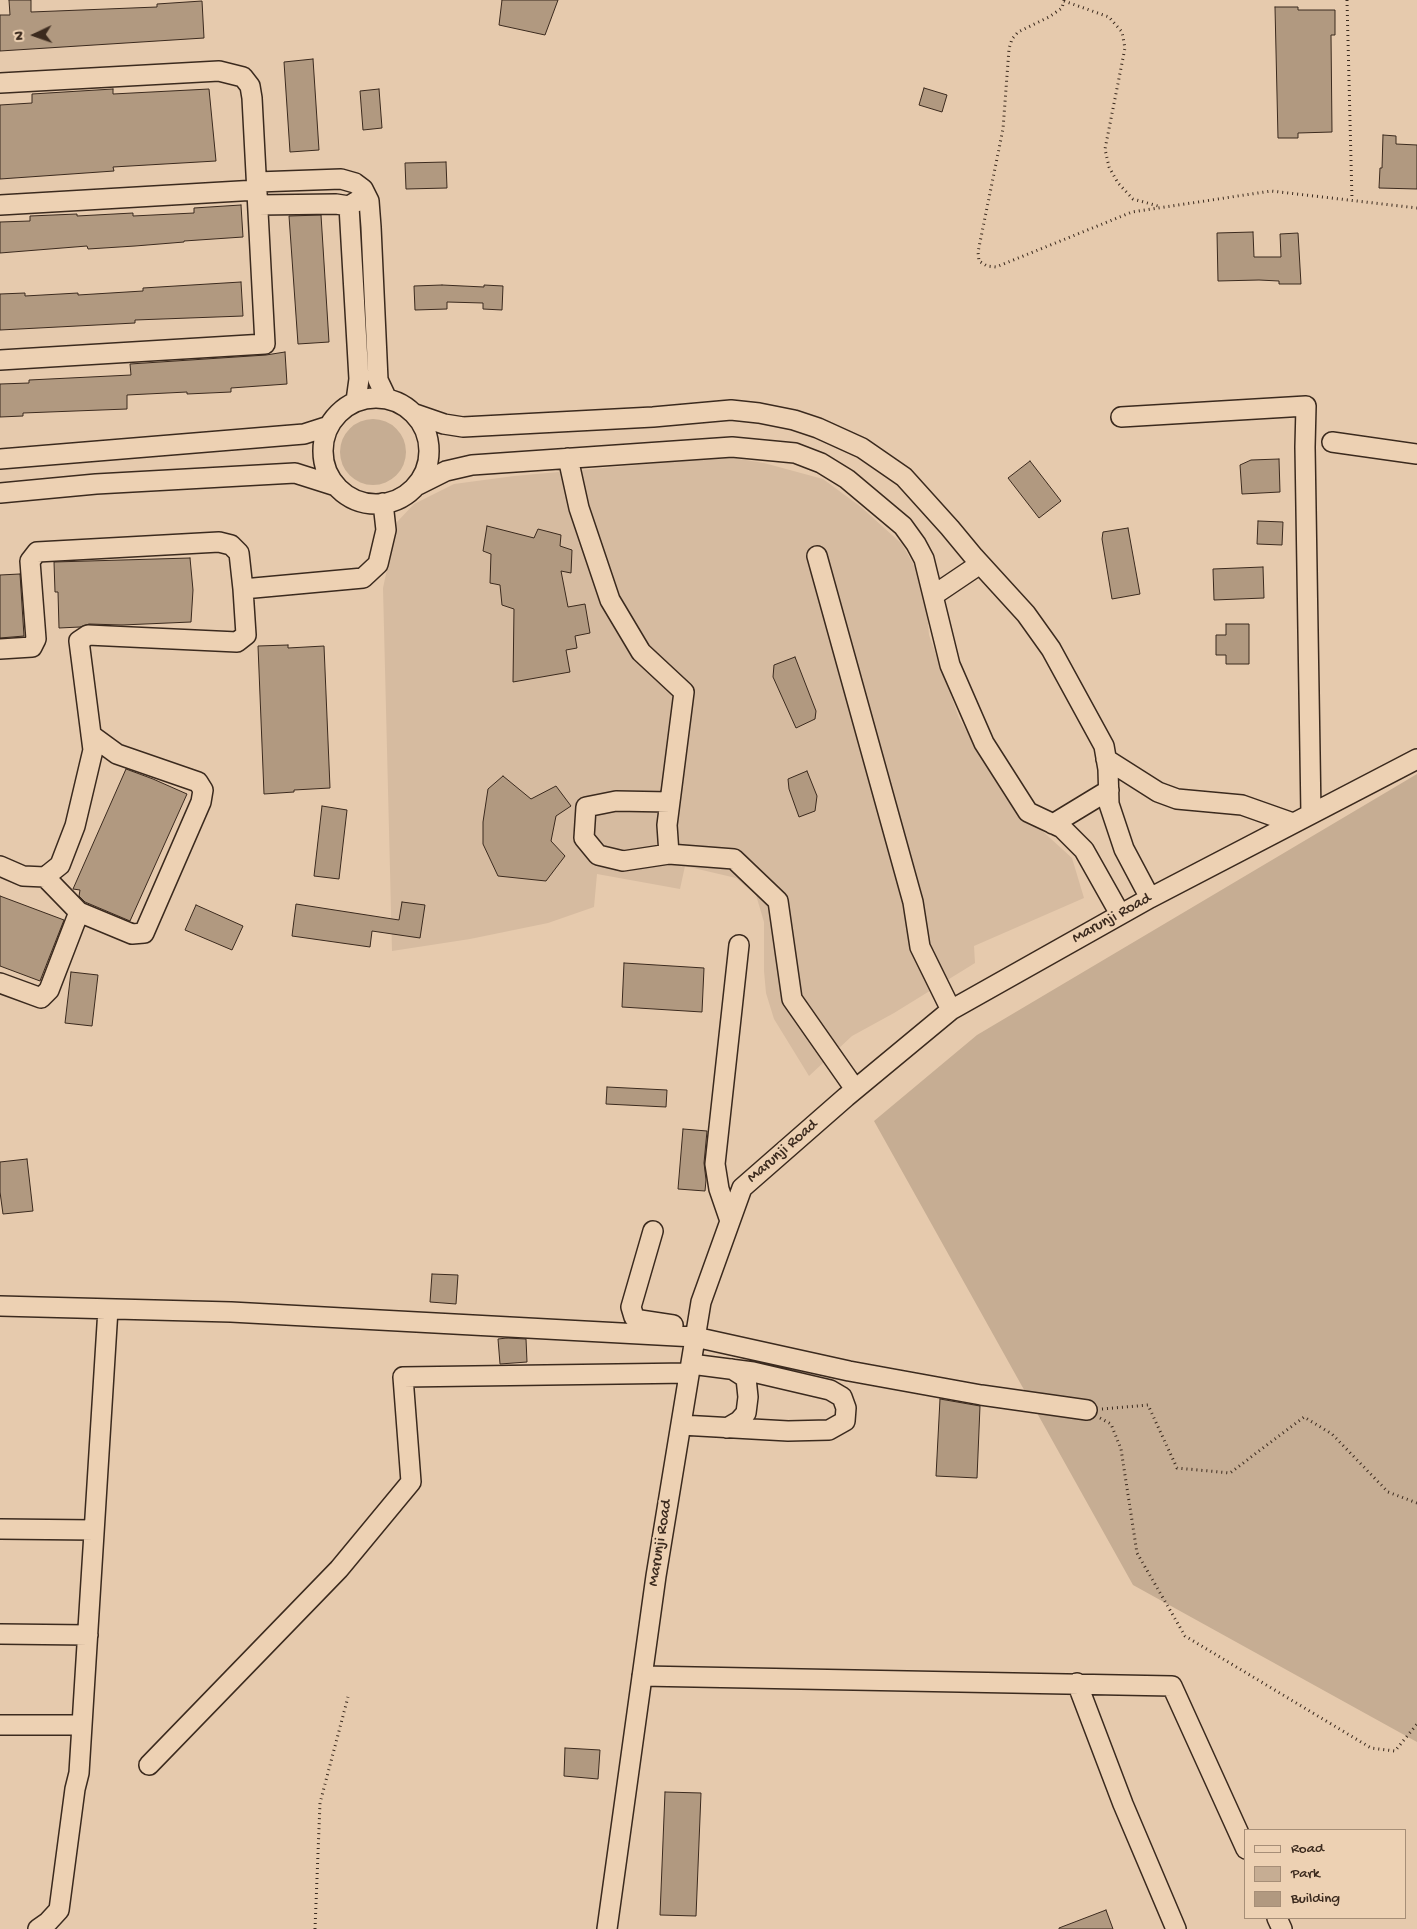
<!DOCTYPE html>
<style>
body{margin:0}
#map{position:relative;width:1417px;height:1929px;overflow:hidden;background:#e6caad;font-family:"Gochi Hand",sans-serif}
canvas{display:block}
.legend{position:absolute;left:1244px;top:1829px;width:162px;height:90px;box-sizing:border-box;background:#edd1b3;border:1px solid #a68e77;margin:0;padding:6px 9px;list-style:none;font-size:15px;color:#3b2a1e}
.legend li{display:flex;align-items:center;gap:10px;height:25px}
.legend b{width:25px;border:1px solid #a68e77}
.north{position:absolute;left:10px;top:10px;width:50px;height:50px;-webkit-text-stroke:4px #edd1b3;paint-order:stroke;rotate:267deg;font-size:14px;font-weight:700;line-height:20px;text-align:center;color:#3b2a1e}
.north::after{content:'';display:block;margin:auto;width:18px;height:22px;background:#3b2a1e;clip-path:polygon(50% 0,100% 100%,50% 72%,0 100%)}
</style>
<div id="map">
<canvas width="1417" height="1929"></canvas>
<ul class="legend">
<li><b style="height:6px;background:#edd1b3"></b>Road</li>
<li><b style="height:14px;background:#c6ad93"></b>Park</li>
<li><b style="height:14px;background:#b19980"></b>Building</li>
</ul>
<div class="north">N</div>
</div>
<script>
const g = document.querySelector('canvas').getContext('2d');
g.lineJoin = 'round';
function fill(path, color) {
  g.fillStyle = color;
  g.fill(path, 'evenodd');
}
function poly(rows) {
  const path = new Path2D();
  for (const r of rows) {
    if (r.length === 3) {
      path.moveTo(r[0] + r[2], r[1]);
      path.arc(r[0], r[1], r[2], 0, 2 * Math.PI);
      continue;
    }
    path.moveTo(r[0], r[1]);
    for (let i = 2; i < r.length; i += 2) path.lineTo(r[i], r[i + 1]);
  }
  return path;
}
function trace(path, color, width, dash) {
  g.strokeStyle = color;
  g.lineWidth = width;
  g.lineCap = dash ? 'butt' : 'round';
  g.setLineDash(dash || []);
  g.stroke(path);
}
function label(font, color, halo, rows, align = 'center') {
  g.font = font + ' "Gochi Hand",sans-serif';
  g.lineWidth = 4.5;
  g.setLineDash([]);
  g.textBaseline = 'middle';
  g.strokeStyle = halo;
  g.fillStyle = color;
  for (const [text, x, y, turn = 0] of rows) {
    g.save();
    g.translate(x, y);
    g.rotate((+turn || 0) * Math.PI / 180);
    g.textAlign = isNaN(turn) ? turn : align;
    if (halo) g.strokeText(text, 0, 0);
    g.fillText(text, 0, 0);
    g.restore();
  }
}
const built = poly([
 [727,457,764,463,823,479,861,507,902,544,925,585,929,635,959,718,1005,797,1072,858,1084,898,974,946,975,963,894,1013,852,1036,809,1076,774,1019,766,993,764,971,764,922,756,895,736,878,685,866,680,889,597,874,594,907,548,923,470,939,392,951,383,588,397,522,414,504,454,484,514,476]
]);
const green = poly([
 [373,452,33],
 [1417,774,1417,1742,1133,1585,874,1121,977,1035]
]);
const building = poly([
 [9,0,31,0,31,12,157,7,157,4,202,1,204,38,0,51,0,15,10,15,9,0],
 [502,0,558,0,545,35,499,25,502,0],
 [1275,7,1298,7,1298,10,1335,10,1335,35,1331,35,1332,132,1298,133,1298,138,1278,138,1275,7],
 [313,59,319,150,290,152,284,62,313,59],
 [924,88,947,95,942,112,919,105,924,88],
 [113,89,113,94,209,89,216,161,113,167,114,171,0,179,0,105,32,103,32,94,113,89],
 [379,89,382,128,363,130,360,91,379,89],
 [1383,135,1396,136,1396,144,1417,145,1417,189,1379,188,1380,168,1382,168,1383,135],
 [446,162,447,188,406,189,405,163,446,162],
 [241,205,243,237,184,241,184,242,135,246,88,249,87,246,0,253,0,222,30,221,30,216,77,214,77,216,133,213,133,216,194,213,194,208,241,205],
 [321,215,329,342,298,344,289,216,321,215],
 [1253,232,1254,257,1281,257,1280,234,1298,233,1301,284,1279,284,1279,281,1259,280,1218,281,1217,233,1253,232],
 [241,282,243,316,135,320,135,323,0,330,0,294,25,293,25,296,78,293,78,295,143,291,143,288,241,282],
 [442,285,484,287,484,285,503,286,502,310,483,309,483,303,447,302,447,309,415,310,414,286,442,285],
 [285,352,287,384,231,388,231,392,187,394,187,392,127,395,127,409,23,413,23,416,0,417,0,384,29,383,29,380,131,375,130,364,266,355,285,352],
 [1279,459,1280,492,1242,494,1240,465,1251,460,1279,459],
 [1030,461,1061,501,1039,518,1008,478,1030,461],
 [1258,521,1283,522,1282,545,1257,544,1258,521],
 [487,526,534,538,538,529,561,535,560,546,572,550,571,573,561,571,568,607,585,604,590,633,575,636,577,648,566,650,570,672,513,682,514,609,502,605,500,585,490,583,491,554,483,551,487,526],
 [1128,528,1140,594,1112,599,1102,539,1103,532,1128,528],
 [190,558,193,590,191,622,122,625,89,624,80,627,59,628,58,592,55,592,54,562,190,558],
 [1263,567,1264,598,1214,600,1213,569,1263,567],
 [20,574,24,636,0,638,0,575,20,574],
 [1226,624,1249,624,1249,664,1226,664,1226,655,1216,655,1216,635,1226,635,1226,624],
 [288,645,288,648,324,646,330,788,294,790,294,792,264,794,258,646,288,645],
 [795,657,816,711,815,719,796,728,773,677,774,665,795,657],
 [126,769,153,779,187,794,130,921,85,902,79,896,80,890,73,889,126,769],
 [807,771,817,796,815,811,799,817,789,789,788,779,807,771],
 [503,776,531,799,556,786,571,806,556,816,551,841,565,856,546,881,498,876,483,844,483,822,488,789,503,776],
 [322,806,347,810,339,879,314,876,322,806],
 [0,896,64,920,40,981,0,966,0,896],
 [402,902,425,905,420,938,372,931,370,947,292,936,296,904,399,920,402,902],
 [196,905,243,926,232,950,185,930,196,905],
 [624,963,704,968,702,1012,622,1007,624,963],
 [71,972,98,975,92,1026,65,1023,71,972],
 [607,1087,667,1090,666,1107,606,1104,607,1087],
 [683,1129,707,1131,704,1163,706,1180,705,1191,678,1189,683,1129],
 [27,1159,33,1211,3,1214,0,1192,0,1162,27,1159],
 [432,1274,458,1275,456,1304,430,1302,432,1274],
 [507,1338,526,1339,527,1362,500,1364,498,1339,507,1338],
 [940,1399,980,1406,977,1478,936,1476,940,1399],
 [565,1748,600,1750,598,1779,564,1776,565,1748],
 [665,1792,701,1793,696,1916,660,1915,665,1792],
 [1106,1910,1113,1929,1059,1929,1059,1928,1106,1910]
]);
const path = poly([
 [1064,0,1062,8,1049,17,1018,32,1012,39,1009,49,1003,129,978,252,979,261,987,266,996,267,1132,212,1271,191,1417,208],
 [1347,0,1352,200],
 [1064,1,1109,17,1122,32,1125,48,1105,149,1109,167,1118,183,1133,199,1158,206],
 [1102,1409,1148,1405,1177,1468,1230,1473,1304,1417,1332,1434,1388,1492,1417,1503],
 [1100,1418,1111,1424,1121,1449,1137,1553,1185,1636,1371,1748,1395,1751,1417,1724],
 [315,1929,320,1803,348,1697]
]);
const minor = poly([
 [0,83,219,71,243,77,250,86,252,98,265,344,0,360],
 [257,182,341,179,355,183,363,189,369,201,371,227,378,380,387,399],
 [0,205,257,190],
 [258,205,336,204,349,206,359,200],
 [349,206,359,379,356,401],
 [376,451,53],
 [415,414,444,424,463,427,653,417,731,410,759,413,794,420,818,428,862,448,904,477,950,528,974,557,1026,614,1051,649,1104,746,1108,769,1109,804,1124,849,1150,898],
 [1121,417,1306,406,1305,447,1311,814],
 [1332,442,1417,454],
 [568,458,579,508,610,600,641,652,684,692,667,825,669,854,734,859,778,901,792,999,855,1089],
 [0,459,304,434,329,426],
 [416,486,446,471,472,465,732,447,795,453,821,463,847,479,903,526,916,544,924,559,950,665,984,743,1028,812,1062,828,1084,850,1120,914],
 [0,493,96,484,295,473,336,486],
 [817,556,913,902,920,947,951,1010],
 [934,595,980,564],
 [0,649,32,647,36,639,30,561,37,552,219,542,231,545,239,553,243,589],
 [1106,759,1158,792,1177,799,1242,805,1293,823],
 [1053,824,1109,790],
 [669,854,623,861,598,855,584,838,586,807,616,801,670,802],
 [0,866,23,876,45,877,60,865,75,826,93,750,79,641,88,635,237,642,246,635,243,589,363,578,378,564,386,530,383,503],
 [45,877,79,912,132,934,144,933,201,802,203,790,198,782,117,754,91,735],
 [0,983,41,998,49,990,79,912],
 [730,1221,719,1189,715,1164,739,945],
 [653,1231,631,1307,634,1317,640,1320,673,1325],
 [0,1306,231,1312,695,1337,849,1371,981,1395,1087,1410],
 [681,1425,788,1431,829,1430,845,1421,846,1408,842,1397,830,1390,753,1372,691,1364],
 [727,1428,739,1421,746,1413,748,1397,746,1378,732,1369],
 [0,1529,94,1530],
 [0,1634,88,1635],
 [642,1676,1172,1686,1246,1849],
 [1077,1683,1123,1804,1176,1929],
 [0,1725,82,1725],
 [149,1765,339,1569,411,1482,403,1377,689,1373],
 [1277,1918,1282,1929],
 [38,1929,48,1922,59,1910,75,1789,79,1773,108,1309],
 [607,1929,656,1576,701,1302,742,1188,846,1097,951,1010,1150,898,1417,759]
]);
const streetNames = [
 ["Marunji Road",1112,919,-29],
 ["Marunji Road",783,1152,-41],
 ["Marunji Road",661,1543,-81]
];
fill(built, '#d6bba0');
fill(green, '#c6ad93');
fill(building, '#b19980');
trace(building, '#3b2a1e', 1);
trace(minor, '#3b2a1e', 22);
trace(path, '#3b2a1e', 3, [1, 4]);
trace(minor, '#edd1b3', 19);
label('16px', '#3b2a1e', '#edd1b3', streetNames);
</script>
